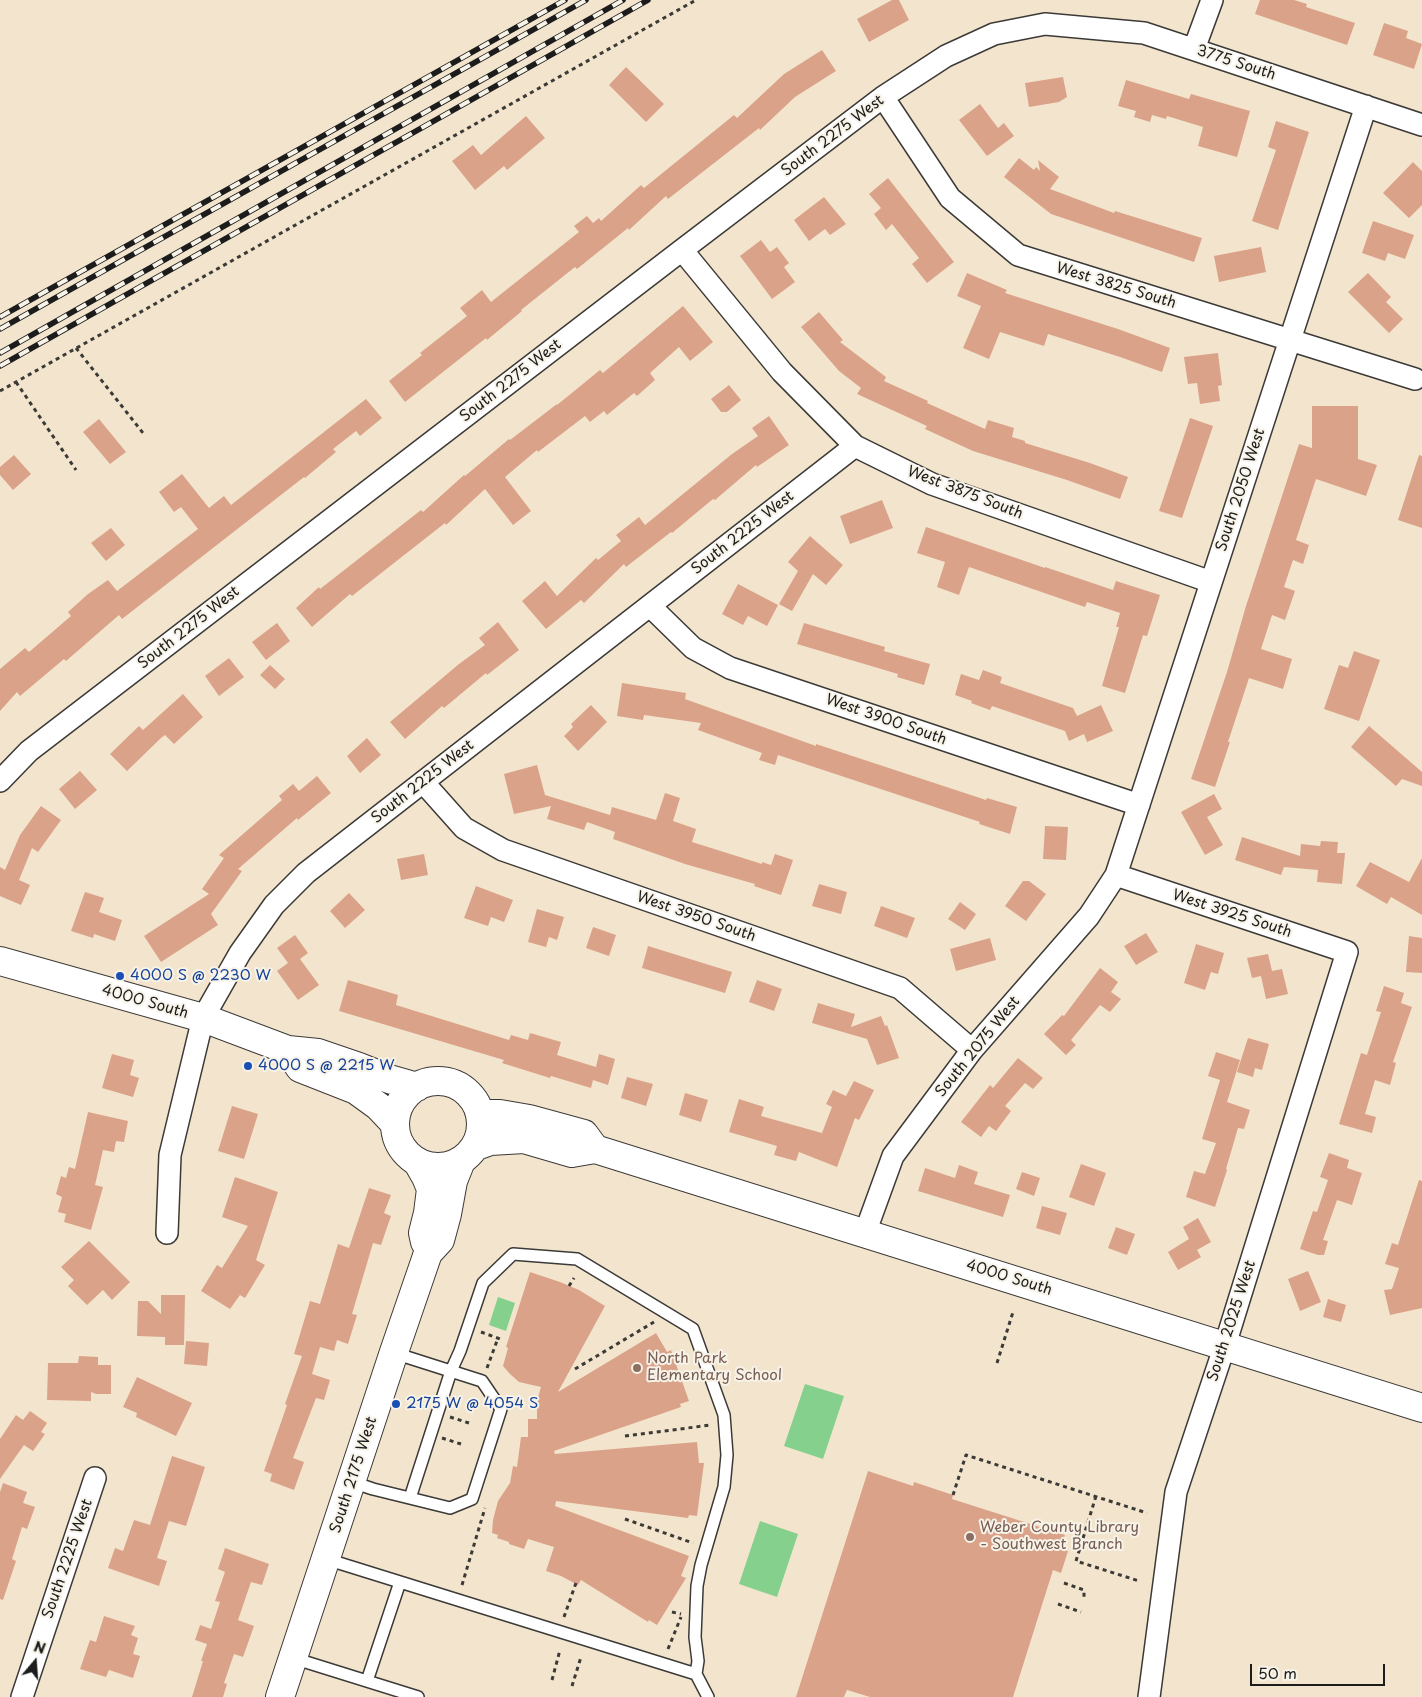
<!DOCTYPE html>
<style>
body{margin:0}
#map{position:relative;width:1422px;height:1697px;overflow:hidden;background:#f3e5cd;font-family:"Playpen Sans",sans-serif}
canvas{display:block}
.north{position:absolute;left:10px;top:1637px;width:50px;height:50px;-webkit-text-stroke:4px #f7f3e8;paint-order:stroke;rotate:18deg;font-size:14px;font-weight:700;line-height:20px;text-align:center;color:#1c1c1c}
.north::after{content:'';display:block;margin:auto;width:18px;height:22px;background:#1c1c1c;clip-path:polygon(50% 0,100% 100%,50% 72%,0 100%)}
.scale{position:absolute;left:1250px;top:1664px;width:135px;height:22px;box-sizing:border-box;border:2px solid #1c1c1c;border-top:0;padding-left:6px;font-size:15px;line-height:18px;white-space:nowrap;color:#1c1c1c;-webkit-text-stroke:4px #f7f3e8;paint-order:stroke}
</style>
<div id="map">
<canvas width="1422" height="1697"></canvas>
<div class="north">N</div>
<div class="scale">50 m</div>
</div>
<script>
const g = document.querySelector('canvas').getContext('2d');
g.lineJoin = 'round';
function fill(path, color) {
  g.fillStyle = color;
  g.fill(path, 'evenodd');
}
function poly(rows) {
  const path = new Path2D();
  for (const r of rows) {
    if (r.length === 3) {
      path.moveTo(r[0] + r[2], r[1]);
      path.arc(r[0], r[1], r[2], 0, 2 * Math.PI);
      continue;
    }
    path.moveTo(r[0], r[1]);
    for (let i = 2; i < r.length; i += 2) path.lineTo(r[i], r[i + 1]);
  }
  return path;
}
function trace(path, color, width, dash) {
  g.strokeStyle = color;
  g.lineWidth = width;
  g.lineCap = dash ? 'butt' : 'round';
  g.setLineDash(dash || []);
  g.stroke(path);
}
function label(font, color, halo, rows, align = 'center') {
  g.font = font + ' "Playpen Sans",sans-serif';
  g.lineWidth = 4;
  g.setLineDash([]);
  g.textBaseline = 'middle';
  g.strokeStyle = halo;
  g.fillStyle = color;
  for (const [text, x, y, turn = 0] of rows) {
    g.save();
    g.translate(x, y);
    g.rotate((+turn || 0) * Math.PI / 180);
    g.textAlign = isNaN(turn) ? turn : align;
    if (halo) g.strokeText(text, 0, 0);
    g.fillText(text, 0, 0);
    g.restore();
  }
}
const green = poly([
 [498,1297,515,1303,506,1331,489,1325],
 [805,1384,844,1396,823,1459,784,1446],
 [760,1521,798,1534,777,1597,739,1584]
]);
const building = poly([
 [892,0,899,0,909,20,869,42,857,19],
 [1260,0,1294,0,1307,4,1306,7,1355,23,1347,45,1255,14],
 [1384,23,1408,31,1406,38,1422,44,1414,69,1373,55],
 [822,50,836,71,795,97,760,130,759,128,668,199,666,196,629,230,628,228,577,269,575,267,521,310,522,311,487,340,486,338,405,402,389,381,422,355,420,353,467,316,460,308,482,290,491,302,579,232,574,226,587,216,593,223,599,218,601,221,641,185,644,188,734,115,737,118,784,74],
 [626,67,664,104,646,122,609,85],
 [1063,77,1067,97,1059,102,1029,107,1025,83],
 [1126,80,1189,99,1191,94,1250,111,1237,157,1198,146,1203,127,1167,116,1166,119,1152,115,1150,122,1134,117,1136,111,1118,106],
 [980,104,998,128,1004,123,1014,136,987,156,959,120],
 [526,116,545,138,507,170,504,166,475,190,452,161,473,145,481,155],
 [1276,121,1309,132,1278,230,1252,221,1276,150,1268,147],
 [1019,158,1034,170,1036,167,1040,171,1038,160,1059,177,1050,189,1114,213,1115,211,1202,238,1194,262,1051,214,1004,177],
 [1413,162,1422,171,1422,205,1409,218,1383,193],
 [888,178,954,262,927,283,912,264,919,258,892,224,886,230,874,214,881,208,869,194],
 [824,197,846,224,830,235,825,229,809,241,794,220],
 [1373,221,1414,235,1405,259,1388,253,1385,261,1362,253],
 [761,240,770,252,777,247,789,263,784,267,795,282,772,299,740,256],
 [1261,247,1266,272,1219,282,1214,256],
 [967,273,1007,290,1005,293,1118,329,1170,348,1162,372,1120,357,1048,334,1044,346,1000,332,989,359,963,348,981,306,957,296],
 [1368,273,1391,297,1386,302,1403,319,1389,333,1348,292],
 [683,306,713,342,690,361,679,347,650,373,655,380,637,396,634,393,607,415,604,411,590,422,585,416,538,452,537,450,505,477,531,511,513,525,485,489,446,525,445,523,352,596,350,594,312,627,296,608,319,587,320,589,421,510,423,512,464,475,465,476,509,439,510,440,557,404,557,405,600,370,603,373],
 [819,312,843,340,840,342,886,377,884,381,928,401,927,403,985,429,988,420,1014,428,1012,437,1025,441,1025,443,1090,463,1128,477,1120,499,1067,480,973,451,925,429,927,426,857,394,861,388,839,371,801,327],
 [1218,353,1222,385,1218,386,1220,401,1200,404,1197,383,1188,384,1184,357],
 [729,385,741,400,727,412,721,412,711,399],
 [366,399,382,418,360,436,356,431,333,449,336,452,305,478,304,477,122,619,119,615,66,661,64,659,20,696,17,692,0,711,0,669,25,648,29,652,71,616,68,612,88,594,108,580,117,591,198,529,181,507,174,512,159,492,182,474,209,508,224,496,231,505],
 [1312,406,1358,406,1358,459,1377,465,1366,496,1316,479,1296,540,1309,545,1303,564,1293,560,1284,587,1295,591,1285,620,1272,615,1261,649,1292,659,1283,689,1249,678,1228,742,1230,742,1215,787,1191,779,1227,672,1246,606,1299,444,1312,448],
 [769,416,789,445,757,467,756,465,715,500,713,499,672,533,671,532,626,567,624,564,584,603,581,600,546,629,522,601,545,581,557,596,596,558,598,560,621,541,616,535,639,517,645,525,732,454,758,436,752,428],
 [1190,418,1213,426,1182,518,1159,511],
 [99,419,126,452,110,464,83,432],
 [14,455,31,474,13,490,0,475,0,467],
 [1419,455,1422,456,1422,528,1398,520],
 [882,500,893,528,850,544,840,516],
 [926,527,1045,568,1045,567,1113,590,1116,581,1160,595,1147,636,1143,635,1125,693,1102,686,1119,627,1116,627,1120,613,1087,602,1085,607,969,567,959,595,937,587,945,562,917,553],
 [111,528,125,545,106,561,91,543],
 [810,536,843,565,826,585,813,574,792,611,779,604,798,571,788,562],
 [738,584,778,605,767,626,748,616,743,625,722,614],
 [498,622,519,650,487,675,486,673,444,708,442,706,405,739,390,722,459,664,485,645,479,638],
 [277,623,290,641,266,660,252,642],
 [804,623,885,647,884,651,930,664,924,685,897,677,898,674,797,644],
 [1354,651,1380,660,1359,721,1324,709,1339,665,1348,668],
 [229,658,244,677,219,696,205,676],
 [270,665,285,679,275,689,260,675],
 [983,670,1002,677,1000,683,1073,708,1077,716,1101,705,1113,731,1087,742,1084,734,1069,741,1065,731,992,706,990,710,971,703,972,701,955,695,961,674,979,680],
 [622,683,686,693,685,699,816,746,816,744,986,800,987,798,1017,807,1010,834,979,824,980,822,778,755,775,765,759,760,762,753,698,730,701,723,644,715,643,720,617,716],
 [183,694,203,717,174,744,165,735,161,738,127,771,110,754,139,726,143,730],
 [591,705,607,722,578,751,564,736,573,727,571,724],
 [1369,726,1422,772,1422,786,1402,779,1396,786,1351,747],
 [367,738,381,755,360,773,347,756],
 [537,765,545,795,610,815,612,807,656,820,665,793,680,798,673,821,696,829,692,842,762,864,762,862,771,865,775,854,793,860,781,895,754,886,755,884,685,864,613,839,615,832,587,822,584,830,547,819,551,806,514,814,504,774],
 [80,771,97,790,75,809,59,789],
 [317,776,331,793,298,820,297,818,238,869,242,871,211,914,218,925,161,962,144,936,209,894,202,889,224,858,219,855,282,800,279,796,293,784,299,791],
 [1214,794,1222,809,1207,817,1223,845,1205,855,1181,812],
 [41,806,61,820,38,852,32,848,19,880,30,885,21,905,0,896,0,867,5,870,20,835],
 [1045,826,1068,827,1066,860,1043,859],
 [1242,837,1300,856,1301,844,1320,846,1321,841,1338,842,1337,853,1345,853,1342,884,1317,882,1318,870,1284,867,1281,875,1235,860],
 [424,854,428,875,401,880,397,859],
 [1422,858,1422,915,1391,897,1387,904,1356,886,1370,862,1409,882],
 [1023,881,1029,881,1046,894,1026,921,1005,906],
 [819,884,847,892,841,914,812,906],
 [476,886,513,900,504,922,491,917,488,926,464,918],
 [85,892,104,898,99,912,122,920,115,941,94,934,93,938,71,931],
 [349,893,365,910,345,928,330,911],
 [960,902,976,914,965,930,948,919],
 [881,906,915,918,907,938,874,926],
 [537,909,564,917,557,940,549,937,546,947,528,942],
 [593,927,616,935,609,956,586,948],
 [1146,933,1158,952,1136,965,1124,946],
 [295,935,308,953,300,959,319,985,298,1000,277,971,288,963,277,948],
 [1409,936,1422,938,1422,973,1406,972],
 [990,938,996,960,956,971,950,949],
 [1196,944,1224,953,1218,974,1211,972,1205,990,1184,983],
 [648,946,732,972,725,993,642,968],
 [1268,954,1272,971,1282,969,1288,994,1266,999,1261,976,1252,978,1247,958],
 [1100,968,1118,982,1111,992,1121,999,1110,1012,1100,1005,1071,1040,1076,1045,1066,1055,1044,1034,1062,1015,1064,1016],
 [348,980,398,995,396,1005,509,1040,511,1035,528,1040,530,1033,561,1042,557,1055,596,1067,599,1054,615,1059,608,1085,593,1080,591,1088,551,1076,550,1078,502,1063,504,1060,339,1011],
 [757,980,782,989,774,1011,749,1002],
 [1384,986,1404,993,1401,1003,1412,1007,1393,1062,1396,1063,1390,1085,1375,1080,1365,1114,1376,1117,1372,1133,1339,1124,1361,1053,1367,1055,1381,1012,1376,1011],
 [818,1003,855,1014,851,1027,881,1016,885,1026,887,1025,899,1058,877,1065,867,1039,812,1023],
 [1248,1038,1269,1044,1262,1070,1255,1068,1253,1077,1237,1072],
 [1216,1052,1240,1060,1227,1102,1250,1110,1244,1129,1238,1128,1226,1169,1227,1170,1215,1207,1186,1197,1194,1171,1205,1174,1216,1143,1202,1139,1220,1080,1208,1076],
 [112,1054,134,1060,130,1075,139,1078,133,1097,102,1088],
 [1018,1058,1043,1078,1033,1089,1025,1083,1005,1106,1011,1111,996,1131,989,1126,981,1137,961,1122,990,1085,993,1088],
 [627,1077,653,1084,646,1106,621,1098],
 [854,1081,874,1090,859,1120,855,1118,837,1167,799,1152,796,1161,774,1155,777,1146,729,1132,739,1099,764,1107,761,1116,822,1133,832,1107,826,1104,833,1090,846,1096],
 [685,1093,708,1100,701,1122,679,1115],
 [232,1106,258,1114,244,1159,218,1151],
 [88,1112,128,1121,124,1142,116,1141,114,1152,103,1150,95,1185,103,1187,91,1230,64,1222,66,1214,58,1212,62,1197,56,1194,61,1176,66,1178,69,1167,75,1169],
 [1329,1153,1349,1160,1347,1168,1362,1173,1352,1205,1337,1200,1323,1240,1328,1241,1324,1255,1318,1255,1300,1249,1313,1211,1317,1212,1328,1180,1320,1177],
 [1081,1164,1106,1173,1094,1206,1069,1197],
 [959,1165,978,1172,974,1184,1010,1195,1003,1217,918,1191,925,1168,955,1178],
 [1022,1172,1040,1178,1034,1196,1016,1189],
 [235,1177,278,1192,256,1260,265,1265,245,1298,240,1295,230,1309,201,1291,217,1265,222,1268,248,1226,222,1217],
 [1419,1180,1422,1181,1422,1308,1390,1315,1384,1290,1392,1289,1399,1268,1385,1264,1392,1243,1398,1245],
 [369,1188,391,1195,384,1213,391,1216,381,1245,373,1243,352,1314,357,1315,348,1344,337,1340,334,1351,320,1347,312,1374,330,1380,324,1400,316,1398,293,1458,304,1462,294,1490,270,1481,272,1474,264,1471,287,1405,285,1404,302,1356,294,1354,310,1301,320,1304,338,1244,349,1248],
 [1042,1206,1067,1213,1060,1235,1036,1228],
 [1198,1218,1211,1242,1197,1250,1201,1257,1178,1270,1168,1252,1189,1239,1183,1227],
 [1116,1227,1135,1234,1127,1255,1108,1248],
 [89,1241,130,1282,112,1300,103,1290,87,1305,68,1286,74,1280,61,1267],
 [1308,1271,1321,1302,1300,1311,1288,1279],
 [530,1272,560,1282,579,1290,605,1306,558,1392,656,1333,667,1352,671,1350,689,1401,680,1404,681,1407,554,1451,555,1454,697,1442,699,1463,704,1463,697,1516,689,1515,688,1518,556,1501,555,1506,689,1556,681,1576,686,1578,657,1625,649,1620,648,1622,581,1580,578,1585,561,1576,546,1571,554,1547,528,1539,524,1549,509,1544,509,1542,497,1538,498,1535,492,1533,493,1520,498,1501,510,1483,513,1466,517,1467,521,1437,528,1437,528,1419,537,1419,537,1401,541,1387,519,1382,510,1374,503,1366,508,1348,506,1347],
 [161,1295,185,1295,184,1345,165,1345,165,1337,137,1336,138,1301,148,1301,161,1314],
 [1328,1299,1346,1305,1341,1322,1323,1317],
 [186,1341,209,1343,207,1366,184,1364],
 [79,1356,98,1357,98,1365,111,1365,111,1394,96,1394,91,1392,91,1401,47,1400,48,1363,78,1363],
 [137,1377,192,1403,176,1436,136,1417,137,1413,123,1407],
 [30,1411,47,1423,41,1432,45,1434,33,1451,24,1445,0,1479,0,1439,16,1415,23,1420],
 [172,1456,205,1467,186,1526,169,1521,157,1558,167,1561,159,1586,108,1568,115,1548,123,1551,134,1520,150,1525],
 [868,1471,913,1486,914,1482,953,1495,952,1499,1065,1535,1060,1549,1068,1551,1061,1573,1053,1570,1013,1697,870,1697,847,1690,844,1697,796,1697],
 [3,1483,27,1492,23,1503,35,1507,27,1529,22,1527,12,1559,16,1561,3,1600,0,1599,0,1492],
 [225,1548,269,1564,262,1585,251,1582,238,1620,254,1626,243,1657,234,1654,224,1683,227,1684,223,1697,192,1697,203,1661,201,1661,207,1644,195,1640,200,1625,211,1629,220,1602,215,1601,225,1572,218,1569],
 [104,1616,135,1626,131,1635,138,1638,133,1654,140,1656,133,1678,109,1670,106,1677,80,1669,90,1640,96,1642]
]);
const path = poly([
 [76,348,143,433],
 [16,382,76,470],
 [0,391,696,0],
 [569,1286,574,1278],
 [481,1332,503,1340],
 [997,1363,1013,1312],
 [487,1368,498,1338],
 [575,1369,654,1322],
 [450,1417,469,1423],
 [625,1436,711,1425],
 [442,1438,461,1444],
 [953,1495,966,1455,1147,1513],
 [1096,1496,1076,1561,1139,1581],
 [625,1519,693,1543],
 [1064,1583,1084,1590,1084,1600],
 [462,1585,485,1508],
 [1058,1604,1081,1612],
 [672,1612,681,1614],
 [564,1617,576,1583],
 [668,1649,681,1617],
 [552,1680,560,1650],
 [572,1686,581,1657]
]);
const service = poly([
 [352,1482,373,1489,450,1508,472,1499,501,1409,482,1381,394,1353],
 [410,1498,451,1371,460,1351,483,1283,513,1254,577,1259,693,1329,724,1415,727,1455,724,1487,701,1565,697,1586,695,1637,698,1661,696,1674],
 [326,1559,696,1674,708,1697],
 [293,1658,418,1697],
 [367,1681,400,1582]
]);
const minor = poly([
 [1194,49,1212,0],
 [883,97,950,198,1018,255,1415,379],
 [682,250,782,372,855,446,932,484,1211,582],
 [650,606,693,648,730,668,1139,805],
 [0,781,29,751,682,250,883,97,946,56,994,34,1045,24,1144,33,1422,125],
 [423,782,464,828,503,850,900,988,972,1050],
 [1116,875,1347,952,1225,1345,1176,1492,1149,1697],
 [167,1233,170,1155,203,1018,240,953,274,905,306,873,855,446],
 [865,1233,893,1156,972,1050,1089,916,1116,875,1366,106],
 [22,1697,95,1478]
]);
const tertiary = poly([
 [0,961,203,1018,288,1050,318,1053,359,1067,389,1079,417,1087],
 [288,1050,300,1068,356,1090,378,1106,395,1124],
 [438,1124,43],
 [480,1114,500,1114,529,1119,584,1134,595,1149],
 [476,1146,490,1141,524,1139,572,1153,595,1149,1422,1408],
 [418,1163,426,1177,431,1189,428,1213,423,1233,425,1242],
 [280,1697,394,1352,428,1253,440,1240,447,1214,453,1181,461,1161]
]);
const rail = poly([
 [0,317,565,0],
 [0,329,586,0],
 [0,353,623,0],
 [0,366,648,0]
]);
const markers = [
 [120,976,5,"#1a4fb4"],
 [248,1066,5,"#1a4fb4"],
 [637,1368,5,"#8d6e63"],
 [396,1404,5,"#1a4fb4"],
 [970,1537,5,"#8d6e63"]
];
const streetNames = [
 ["3775 South",1236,63,18],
 ["South 2275 West",833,136,-37],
 ["West 3825 South",1116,286,17],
 ["South 2275 West",511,381,-38],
 ["South 2050 West",1241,490,-72],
 ["West 3875 South",965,493,21],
 ["South 2225 West",743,533,-38],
 ["South 2275 West",189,628,-38],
 ["West 3900 South",886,720,19],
 ["South 2225 West",423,782,-38],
 ["West 3925 South",1232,914,18],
 ["West 3950 South",696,917,19],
 ["4000 South",145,1002,16],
 ["South 2075 West",978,1047,-51],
 ["4000 South",1009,1278,17],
 ["South 2025 West",1232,1321,-72],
 ["South 2175 West",354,1475,-72],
 ["South 2225 West",68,1559,-71]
];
const transitNames = [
 ["4000 S @ 2230 W",130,976],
 ["4000 S @ 2215 W",258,1066],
 ["2175 W @ 4054 S",406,1404]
];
const educationNames = [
 ["North Park",647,1359],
 ["Elementary School",647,1376],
 ["Weber County Library",980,1528],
 ["- Southwest Branch",980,1545]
];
fill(green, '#86d08d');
fill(building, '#daa289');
trace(service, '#3c3a37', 14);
trace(minor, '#3c3a37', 24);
trace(tertiary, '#3c3a37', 30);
trace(path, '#3c3a37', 3, [4, 4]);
trace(service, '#fff', 11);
trace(minor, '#fff', 21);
trace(tertiary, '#fff', 28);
trace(rail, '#1c1c1c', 5.5);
trace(rail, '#f7f3e8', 4, [11]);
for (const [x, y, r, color] of markers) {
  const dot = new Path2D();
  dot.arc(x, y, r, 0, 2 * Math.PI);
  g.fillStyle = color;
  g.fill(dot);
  trace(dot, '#f7f3e8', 2);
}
label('15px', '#1c1c1c', '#f7f3e8', streetNames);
label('15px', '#164399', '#f7f3e8', transitNames, 'left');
label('15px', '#785e54', '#f7f3e8', educationNames, 'left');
</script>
